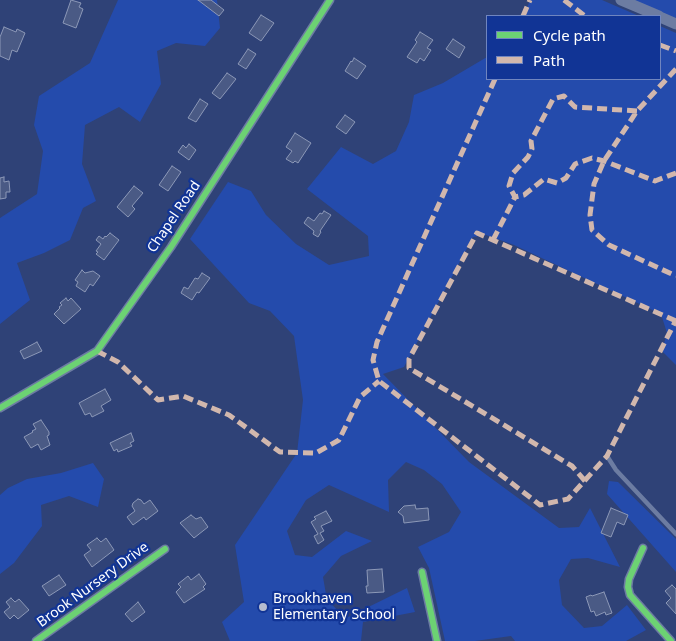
<!DOCTYPE html>
<style>
body{margin:0}
#map{position:relative;width:676px;height:641px;overflow:hidden;background:#2f4277;font-family:"Noto Sans",sans-serif}
canvas{display:block}
.legend{position:absolute;left:486px;top:15px;width:175px;height:65px;box-sizing:border-box;background:#113495;border:1px solid #7085bf;margin:0;padding:6px 9px;list-style:none;font-size:15px;color:#fff}
.legend li{display:flex;align-items:center;gap:10px;height:25px}
.legend b{width:25px;border:1px solid #7085bf}
</style>
<div id="map">
<canvas width="676" height="641"></canvas>
<ul class="legend">
<li><b style="height:6px;background:#6cd273"></b>Cycle path</li>
<li><b style="height:6px;background:#d1b7ad"></b>Path</li>
</ul>
</div>
<script>
const g = document.querySelector('canvas').getContext('2d');
g.lineJoin = 'round';
function fill(path, color) {
  g.fillStyle = color;
  g.fill(path, 'evenodd');
}
function poly(rows) {
  const path = new Path2D();
  for (const r of rows) {
    path.moveTo(r[0], r[1]);
    for (let i = 2; i < r.length; i += 2) path.lineTo(r[i], r[i + 1]);
  }
  return path;
}
function trace(path, color, width, dash) {
  g.strokeStyle = color;
  g.lineWidth = width;
  g.lineCap = dash ? 'butt' : 'round';
  g.setLineDash(dash || []);
  g.stroke(path);
}
function label(font, color, halo, rows, align = 'center') {
  g.font = font + ' "Noto Sans",sans-serif';
  g.lineWidth = 4.5;
  g.setLineDash([]);
  g.textBaseline = 'middle';
  g.strokeStyle = halo;
  g.fillStyle = color;
  for (const [text, x, y, turn = 0] of rows) {
    g.save();
    g.translate(x, y);
    g.rotate((+turn || 0) * Math.PI / 180);
    g.textAlign = isNaN(turn) ? turn : align;
    if (halo) g.strokeText(text, 0, 0);
    g.fillText(text, 0, 0);
    g.restore();
  }
}
const green = poly([
 [118,0,217,0,220,28,205,46,176,43,157,51,161,84,140,122,119,107,85,125,82,164,96,201,83,208,70,240,44,253,17,263,30,300,0,324,0,218,37,194,43,151,34,125,39,96,90,63],
 [530,0,602,0,639,16,524,16],
 [622,0,676,0,676,23],
 [660,26,676,33,676,365,662,351,667,333,661,314,514,245,486,235,473,237,404,367,383,374,469,462,559,528,579,527,590,508,620,567,588,558,571,559,559,580,562,605,584,628,602,626,627,605,646,630,626,641,515,641,511,636,475,641,445,641,429,568,418,547,449,532,461,512,442,484,424,470,406,462,388,480,389,512,329,485,306,500,287,531,295,555,312,557,346,531,372,541,341,556,323,577,327,600,346,618,407,588,415,612,363,622,361,641,230,641,222,622,244,602,235,545,297,453,303,400,294,336,270,311,249,303,190,239,228,182,251,191,266,215,296,244,329,265,369,256,368,236,307,189,341,147,373,164,396,151,409,122,414,95,443,83,487,57,487,79,660,79],
 [93,463,104,479,98,507,69,496,41,505,42,526,14,563,0,574,0,495,8,488,27,479,61,473],
 [609,481,618,482,676,539,676,572,607,494]
]);
const building = poly([
 [71,0,81,3,79,7,83,9,76,28,63,23,71,0],
 [198,0,211,0,224,10,219,16,198,0],
 [261,15,274,23,261,41,249,33,261,15],
 [4,27,16,32,17,29,25,33,17,52,12,50,9,60,0,56,0,37,4,27],
 [420,32,433,40,427,48,431,50,424,61,420,58,417,63,407,57,417,42,415,40,420,32],
 [453,39,465,47,459,58,446,49,453,39],
 [248,49,256,54,246,69,238,64,248,49],
 [354,58,366,66,357,79,345,71,351,61,352,62,354,58],
 [227,73,236,79,220,99,212,93,227,73],
 [200,99,208,104,196,122,188,118,200,99],
 [345,115,355,122,346,134,336,127,345,115],
 [295,133,311,143,298,163,295,161,293,163,286,159,292,151,286,147,295,133],
 [189,144,196,150,189,160,178,152,183,145,186,148,189,144],
 [172,166,181,172,168,191,159,185,172,166],
 [4,177,4,182,9,181,10,192,6,192,6,198,0,199,0,178,4,177],
 [134,186,143,193,132,206,135,209,128,217,117,207,134,186],
 [324,211,331,215,320,231,321,232,318,237,313,234,314,231,304,223,308,217,314,221,320,213,322,214,324,211],
 [110,233,119,240,104,260,96,254,98,252,96,251,101,244,96,240,99,236,103,239,105,236,106,237,110,233],
 [82,270,85,273,93,271,100,276,93,286,90,284,85,292,76,286,78,282,75,280,82,270],
 [202,273,210,278,199,293,197,292,192,300,181,293,184,287,188,289,195,278,198,279,202,273],
 [66,298,68,301,71,298,81,309,64,324,54,314,60,308,59,307,62,305,60,303,66,298],
 [37,342,42,351,24,359,20,351,37,342],
 [105,389,111,400,101,406,104,411,92,417,90,413,85,415,79,403,105,389],
 [41,420,49,432,49,435,47,436,50,445,41,450,38,444,31,448,24,437,33,432,32,431,36,429,33,424,41,420],
 [131,433,134,441,130,443,132,446,118,452,117,449,114,451,110,443,131,433],
 [138,499,141,500,144,504,150,500,158,511,146,520,144,517,133,525,127,517,135,511,132,506,133,503,138,499],
 [415,505,416,509,428,508,429,520,404,523,403,516,398,512,404,506,415,505],
 [611,508,628,515,624,525,617,522,611,537,601,533,611,508],
 [326,511,332,521,321,526,324,531,320,533,324,540,318,544,314,536,318,534,311,522,316,519,314,517,326,511],
 [191,515,196,519,201,517,208,527,194,538,180,523,191,515],
 [97,538,101,542,106,538,114,550,92,567,84,555,91,550,87,545,97,538],
 [382,569,384,592,367,593,366,586,368,586,367,570,382,569],
 [199,574,206,584,203,587,205,589,184,603,176,592,181,587,178,584,188,576,191,580,199,574],
 [59,575,66,585,49,596,42,586,59,575],
 [672,585,676,589,676,614,666,603,671,598,665,591,672,585],
 [604,592,612,613,606,615,605,612,596,616,594,611,591,612,586,597,591,595,592,596,604,592],
 [11,598,15,602,19,599,29,610,18,619,14,615,10,619,4,612,10,607,6,602,11,598],
 [138,602,145,612,132,622,125,614,138,602]
]);
const service = poly([
 [607,456,616,470,676,534]
]);
const minor = poly([
 [0,408,97,351,171,247,330,0],
 [643,548,629,579,628,587,630,595,671,641],
 [422,572,437,641],
 [36,641,165,549]
]);
const tertiary = poly([
 [621,0,659,16],
 [660,17,676,24]
]);
const quiet = poly([
 [564,0,585,16],
 [523,16,530,0],
 [660,45,676,51],
 [676,69,637,111,604,161,594,184,590,215,592,230,609,245,676,276],
 [495,79,377,342,373,360,379,381,540,505,568,499,607,456,676,320],
 [637,111,575,107,564,96,553,99,531,141,532,149,528,157,513,173,509,186,515,197,524,195,544,179,557,183,566,178,575,164,592,158,604,161,655,181,676,173],
 [493,240,515,197],
 [97,351,118,362,158,400,183,396,229,415,280,452,316,453,339,440,360,397,379,381],
 [585,481,572,466,409,368,409,359,477,233,676,321]
]);
const cycleway = poly([
 [0,408,97,351,171,247,330,0],
 [643,548,629,579,628,587,630,595,671,641],
 [422,572,437,641],
 [36,641,165,549]
]);
const markers = [
 [263,607,5,"#b6bdcf"]
];
const streetNames = [
 ["Chapel Road",174,217,-56],
 ["Brook Nursery Drive",93,585,-36]
];
const poiNames = [
 ["Brookhaven",273,599],
 ["Elementary School",273,615]
];
fill(green, '#244bac');
fill(building, '#4a5a85');
trace(building, '#8c98b7', 1);
trace(service, '#6c7ca2', 4.5);
trace(minor, '#6c7ca2', 9);
trace(tertiary, '#6c7ca2', 11);
trace(quiet, '#d1b7ad', 5, [10, 5]);
trace(cycleway, '#6cd273', 6);
for (const [x, y, r, color] of markers) {
  const dot = new Path2D();
  dot.arc(x, y, r, 0, 2 * Math.PI);
  g.fillStyle = color;
  g.fill(dot);
  trace(dot, '#113495', 2);
}
label('14px', '#fff', '#113495', streetNames);
label('14px', '#fff', '#113495', poiNames, 'left');
</script>
